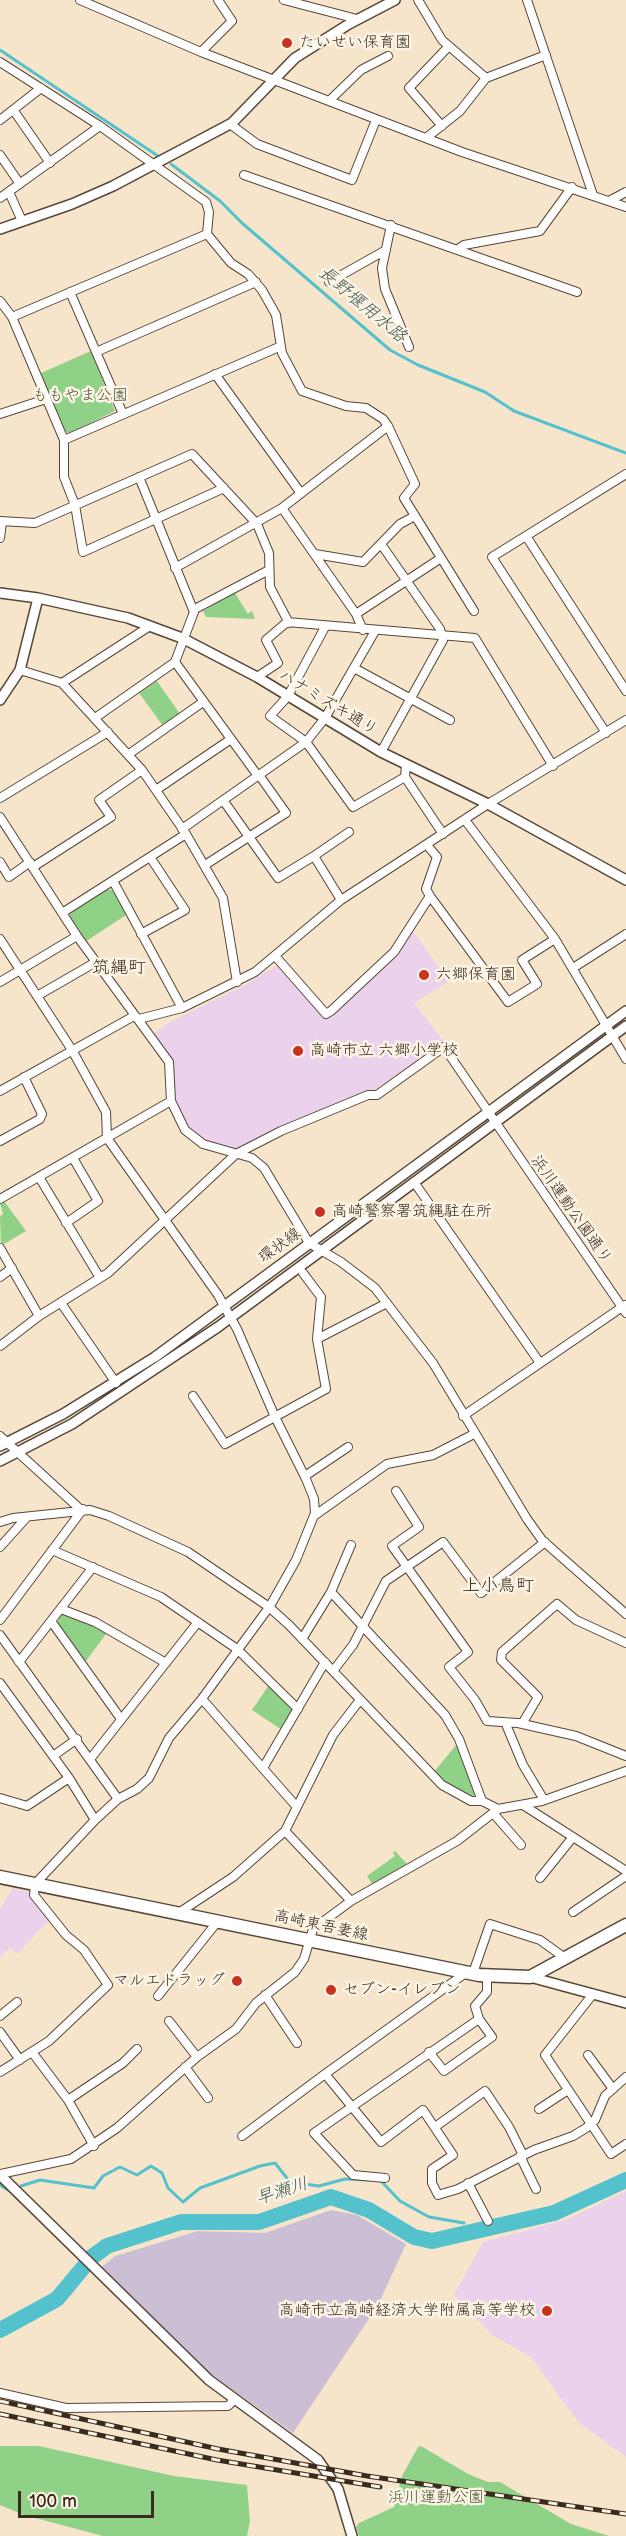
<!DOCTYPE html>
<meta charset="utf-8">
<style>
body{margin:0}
#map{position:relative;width:626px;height:2536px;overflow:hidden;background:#f7e5cb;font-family:"Balsamiq Sans",sans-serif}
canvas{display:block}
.scale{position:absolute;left:18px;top:2491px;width:136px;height:27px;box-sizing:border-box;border:3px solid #3b2a1e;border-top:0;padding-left:8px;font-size:18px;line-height:21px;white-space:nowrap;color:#3b2a1e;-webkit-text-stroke:4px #fcf5e5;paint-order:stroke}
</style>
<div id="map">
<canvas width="626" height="2536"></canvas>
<div class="scale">100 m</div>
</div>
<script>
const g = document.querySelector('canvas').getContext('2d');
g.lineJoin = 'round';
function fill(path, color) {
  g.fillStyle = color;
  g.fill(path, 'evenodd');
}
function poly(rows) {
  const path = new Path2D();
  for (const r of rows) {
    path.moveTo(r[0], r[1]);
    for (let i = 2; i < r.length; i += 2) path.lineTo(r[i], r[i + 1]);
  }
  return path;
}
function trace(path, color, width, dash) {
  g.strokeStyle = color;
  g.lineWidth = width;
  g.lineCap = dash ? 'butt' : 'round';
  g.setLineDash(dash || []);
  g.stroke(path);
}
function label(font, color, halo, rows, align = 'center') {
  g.font = font + ' "Balsamiq Sans","Klee One",sans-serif';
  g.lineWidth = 5;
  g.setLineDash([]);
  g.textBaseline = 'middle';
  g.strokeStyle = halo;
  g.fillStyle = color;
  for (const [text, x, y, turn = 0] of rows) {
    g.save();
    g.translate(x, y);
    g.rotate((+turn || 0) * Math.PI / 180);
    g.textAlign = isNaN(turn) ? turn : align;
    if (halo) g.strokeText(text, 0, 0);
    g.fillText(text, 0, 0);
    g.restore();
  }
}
const built = poly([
 [412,930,449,981,414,1003,444,1042,374,1090,365,1092,278,1127,238,1150,199,1138,186,1124,174,1098,173,1065,153,1034,168,1023,245,985,278,965,327,1018,395,956],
 [12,1888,30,1892,50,1919,17,1954,10,1948,0,1957,0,1910],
 [626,2191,626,2457,578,2422,531,2357,492,2335,454,2295,483,2242,568,2219]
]);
const industrial = poly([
 [331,2210,357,2215,406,2244,378,2305,293,2433,208,2372,102,2267,115,2256,198,2231,265,2233]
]);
const green = poly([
 [91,351,115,411,70,433,64,431,41,373],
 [235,593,248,614,252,611,255,619,206,617,203,611],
 [157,681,180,714,163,726,139,693],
 [108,889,114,891,126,915,85,942,69,917,71,913],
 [4,1201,26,1231,1,1246,0,1216,3,1214,0,1203],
 [66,1613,105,1631,106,1634,86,1661,82,1661,57,1624,61,1614],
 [269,1685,294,1711,282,1730,252,1710],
 [457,1744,476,1793,473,1796,442,1781,434,1772],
 [395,1851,407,1864,372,1884,367,1876,395,1856,393,1853],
 [0,2446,39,2446,174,2476,247,2485,250,2521,247,2536,103,2536,24,2515,0,2505],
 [421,2446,468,2474,488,2482,500,2482,571,2524,609,2536,359,2536,356,2527,359,2523,394,2507,402,2476,418,2447]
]);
const stream = poly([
 [0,50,158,156],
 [171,164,220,201,242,223,390,350,418,365,485,392,514,411,626,453],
 [381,2181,400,2201,429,2217,464,2223],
 [0,2185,8,2190],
 [21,2186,40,2180,94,2188,103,2176,120,2167,137,2175,151,2166,162,2173,168,2188,183,2202,200,2188,260,2166,275,2163,290,2182,319,2186,345,2179,368,2180],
 [472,2227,474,2233]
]);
const river = poly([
 [0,2330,57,2299,92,2257,107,2246,181,2222,259,2222,331,2197,369,2210,414,2237,432,2241,554,2213,626,2180]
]);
const minor = poly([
 [80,0,201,52,462,152,626,207],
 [284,0,357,19],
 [418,0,442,40,486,78],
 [527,0,593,195],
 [201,52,232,21,218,0],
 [0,62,100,126,206,202,209,212,207,234,231,263,248,274,262,290,276,315,282,353,302,391,346,406,366,408,383,419,388,426,415,484,404,498,474,611],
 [329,101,361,70,388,56],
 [14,111,50,163],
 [0,120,41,88],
 [230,124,257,144,352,180,376,120],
 [442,126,409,88,449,46],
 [426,138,460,111,486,78,546,55],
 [0,155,20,184],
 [244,175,577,292],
 [9,192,22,221],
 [0,198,100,126],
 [609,201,626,192],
 [391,225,382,268,385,289,409,347],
 [458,249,464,245,540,231,572,187],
 [329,282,386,250],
 [70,292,123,414],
 [0,301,12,317,64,440,64,477,75,505,83,552,224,488],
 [12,317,207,234],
 [96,352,256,282],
 [215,374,300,492],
 [0,414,46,399],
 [64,440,279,347],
 [282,508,356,614,363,630],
 [0,521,35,523,192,454,257,524,269,553,270,587,289,623],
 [526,536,626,691],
 [0,538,2,522],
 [381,544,440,629,443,640,381,752],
 [315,554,363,562,400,524,415,516],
 [175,568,282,508,388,426],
 [193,610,269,570],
 [356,614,441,558],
 [325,627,288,696,270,716,306,742,353,807,405,777],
 [175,662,258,776],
 [354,668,450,720],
 [20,670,62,683,142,770,186,834,223,898,237,982],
 [257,677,278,663,266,640,287,622,475,638,553,766],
 [62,683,150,626],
 [95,718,175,662,194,612,139,477],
 [606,733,492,557,626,474],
 [129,754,203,702],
 [406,765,405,777,443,834],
 [156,790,231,739],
 [0,798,108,732],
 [223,800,278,878,314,856,341,900],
 [0,817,77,936,169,1062,171,1101,185,1130,203,1144,252,1158,264,1168,309,1243,341,1262,375,1288,433,1363,527,1519,542,1540,626,1614],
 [465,820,555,939,626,1059],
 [182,829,306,742,325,718,375,631],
 [314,856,349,832],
 [0,862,9,877,30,862],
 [205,865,286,813,259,775],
 [33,867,111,817,99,800,142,770],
 [113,881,182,1008],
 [430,896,508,1002,537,984,522,960,555,939],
 [62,913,186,834],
 [141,934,185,910,150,857],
 [0,939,72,1050,106,1112,107,1138,218,1295,237,1329,275,1417,306,1479,314,1499,315,1513,296,1560,270,1606,201,1700,169,1738,149,1778,137,1789,118,1799,95,1820,35,1884,34,1895,66,1935,84,1950,108,1985,49,2041,0,2072],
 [276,957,326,1014,331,1011,394,952,430,896,426,889,437,857,427,845],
 [573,968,626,934],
 [0,982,77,936],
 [37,996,96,962],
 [139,1019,182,1008,255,972,341,900,488,804,626,720],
 [0,1091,134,1016],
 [0,1141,40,1119,42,1114,24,1077],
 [39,1177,100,1278],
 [414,1182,540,1363],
 [0,1199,171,1101],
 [66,1223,98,1201,73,1158],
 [0,1248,39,1316],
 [0,1277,12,1268],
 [61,1303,116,1383],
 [317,1339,387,1303],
 [0,1346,39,1316,108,1273,236,1154,281,1131,368,1095,377,1095,444,1047,626,1313],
 [193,1396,225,1444,326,1389,317,1339,321,1297,303,1273],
 [463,1416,625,1305],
 [0,1436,80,1509],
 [305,1476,348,1447],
 [396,1491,419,1527,392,1546,468,1652,449,1667,475,1700,487,1721,518,1723,576,1736,626,1756],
 [314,1516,387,1464,433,1455,474,1434],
 [0,1522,13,1518,90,1510,109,1516,188,1552,269,1607,289,1625,442,1785,471,1801,482,1801,498,1809],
 [0,1547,27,1517],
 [52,1550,161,1597,237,1649,298,1709],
 [331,1592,445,1715,459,1739,482,1801],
 [61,1609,95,1622,166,1663],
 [0,1620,83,1509],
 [51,1621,121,1719],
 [0,1635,118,1799],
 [302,1639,331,1592,351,1545],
 [19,1662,93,1567],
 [333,1671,353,1645,386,1581,443,1542,481,1593,545,1542],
 [0,1683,69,1778,95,1820],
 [202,1699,296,1806],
 [505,1722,523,1765,544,1800],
 [522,1724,538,1697,501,1660,502,1652,557,1604,576,1620,626,1643],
 [53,1756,77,1739],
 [91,1758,198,1622],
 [263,1768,325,1662],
 [0,1798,27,1806,69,1778],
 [523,1805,626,1871],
 [493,1813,521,1845],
 [285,1831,351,1901],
 [540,1878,573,1837],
 [180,1912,233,1877,285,1831,333,1735,360,1700],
 [573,1912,626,1876],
 [467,1972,325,2074,381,2142,423,2110,453,2155,432,2169,432,2183,438,2195,458,2189,534,2150,573,2136,586,2128,595,2120,605,2096,626,2077],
 [473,1973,490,1924,540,1940,565,1958],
 [593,1994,545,2055,611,2154,626,2144],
 [265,1995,297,2043],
 [158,1996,218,1921],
 [0,2016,17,2002],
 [169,2021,197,2057],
 [0,2032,20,2060],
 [32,2052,68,2100,94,2146],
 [429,2052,444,2071,492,2037,479,2019,475,2006,487,1992,487,1975],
 [588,2055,613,2089],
 [185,2067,208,2098],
 [68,2100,123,2063,137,2049],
 [539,2109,568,2090],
 [435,2127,485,2091,509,2127,523,2155],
 [242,2136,325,2074],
 [520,2156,536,2189],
 [0,2174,71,2159,117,2128,197,2057,236,2029,256,2003,295,1972,304,1959,313,1929,351,1901,457,1841,498,1809,542,1801,626,1771],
 [385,2178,353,2175,314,2133,479,2019],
 [468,2183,488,2221],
 [0,2393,66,2408,228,2406,234,2400]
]);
const tertiary = poly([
 [0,229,72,204,113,186,232,123,295,58,349,24,395,0],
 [0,593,38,598,128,618,182,638,257,677,381,752,488,804,626,880],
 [0,700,20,670,38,598],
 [0,1446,63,1414,155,1357,626,1011],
 [0,1461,72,1424,218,1327,626,1026],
 [530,1977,626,2003],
 [0,2175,209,2380,318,2460,338,2489,352,2536]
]);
const primary = poly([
 [0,1877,479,1975,530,1977,626,1925]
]);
const rail = poly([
 [0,2401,218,2449,367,2476,626,2514],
 [0,2414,217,2460,380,2487]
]);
const markers = [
 [287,43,6,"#c8321e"],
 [424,975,6,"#c8321e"],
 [298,1051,6,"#c8321e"],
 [320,1212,6,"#c8321e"],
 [237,1981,6,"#c8321e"],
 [331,1990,6,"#c8321e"],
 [547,2311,6,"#c8321e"]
];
const poiNames = [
 ["たいせい保育園",299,43],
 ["六郷保育園",436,975],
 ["高崎市立 六郷小学校",310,1051],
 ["高崎警察署筑縄駐在所",332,1212],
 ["マルエドラッグ",225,1981,"right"],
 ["セブン-イレブン",343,1990],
 ["高崎市立高崎経済大学附属高等学校",535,2311,"right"]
];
const parkNames = [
 ["ももやま公園",80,396],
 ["浜川運動公園",436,2498]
];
const streetNames = [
 ["ハナミズキ通り",328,703,31],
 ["浜川運動公園通り",571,1210,55],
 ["環状線",280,1246,-36],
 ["高崎東吾妻線",321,1926,12]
];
const waterNames = [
 ["長野堰用水路",362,305,40],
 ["早瀬川",282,2192,-18]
];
const neighbourhoodNames = [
 ["筑縄町",119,968],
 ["上小鳥町",498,1586]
];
fill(built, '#ebd1eb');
fill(industrial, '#cbbfd5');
fill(green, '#90d188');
trace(stream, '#54c2cc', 3);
trace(river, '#54c2cc', 16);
trace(minor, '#574638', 10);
trace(tertiary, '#574638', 12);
trace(primary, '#574638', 15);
trace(minor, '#fff', 8);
trace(tertiary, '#fff', 9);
trace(primary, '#fff', 12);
trace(rail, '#3b2a1e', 5);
trace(rail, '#fcf5e5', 3, [9]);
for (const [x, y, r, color] of markers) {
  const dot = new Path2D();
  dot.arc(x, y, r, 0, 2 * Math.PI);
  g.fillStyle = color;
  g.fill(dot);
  trace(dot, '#fcf5e5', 2);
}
label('16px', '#3b2a1e', '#fcf5e5', poiNames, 'left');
label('16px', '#505438', '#fcf5e5', parkNames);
label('16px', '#3b2a1e', '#fcf5e5', streetNames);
label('italic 18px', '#425852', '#fcf5e5', waterNames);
label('18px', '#3b2a1e', '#fcf5e5', neighbourhoodNames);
</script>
